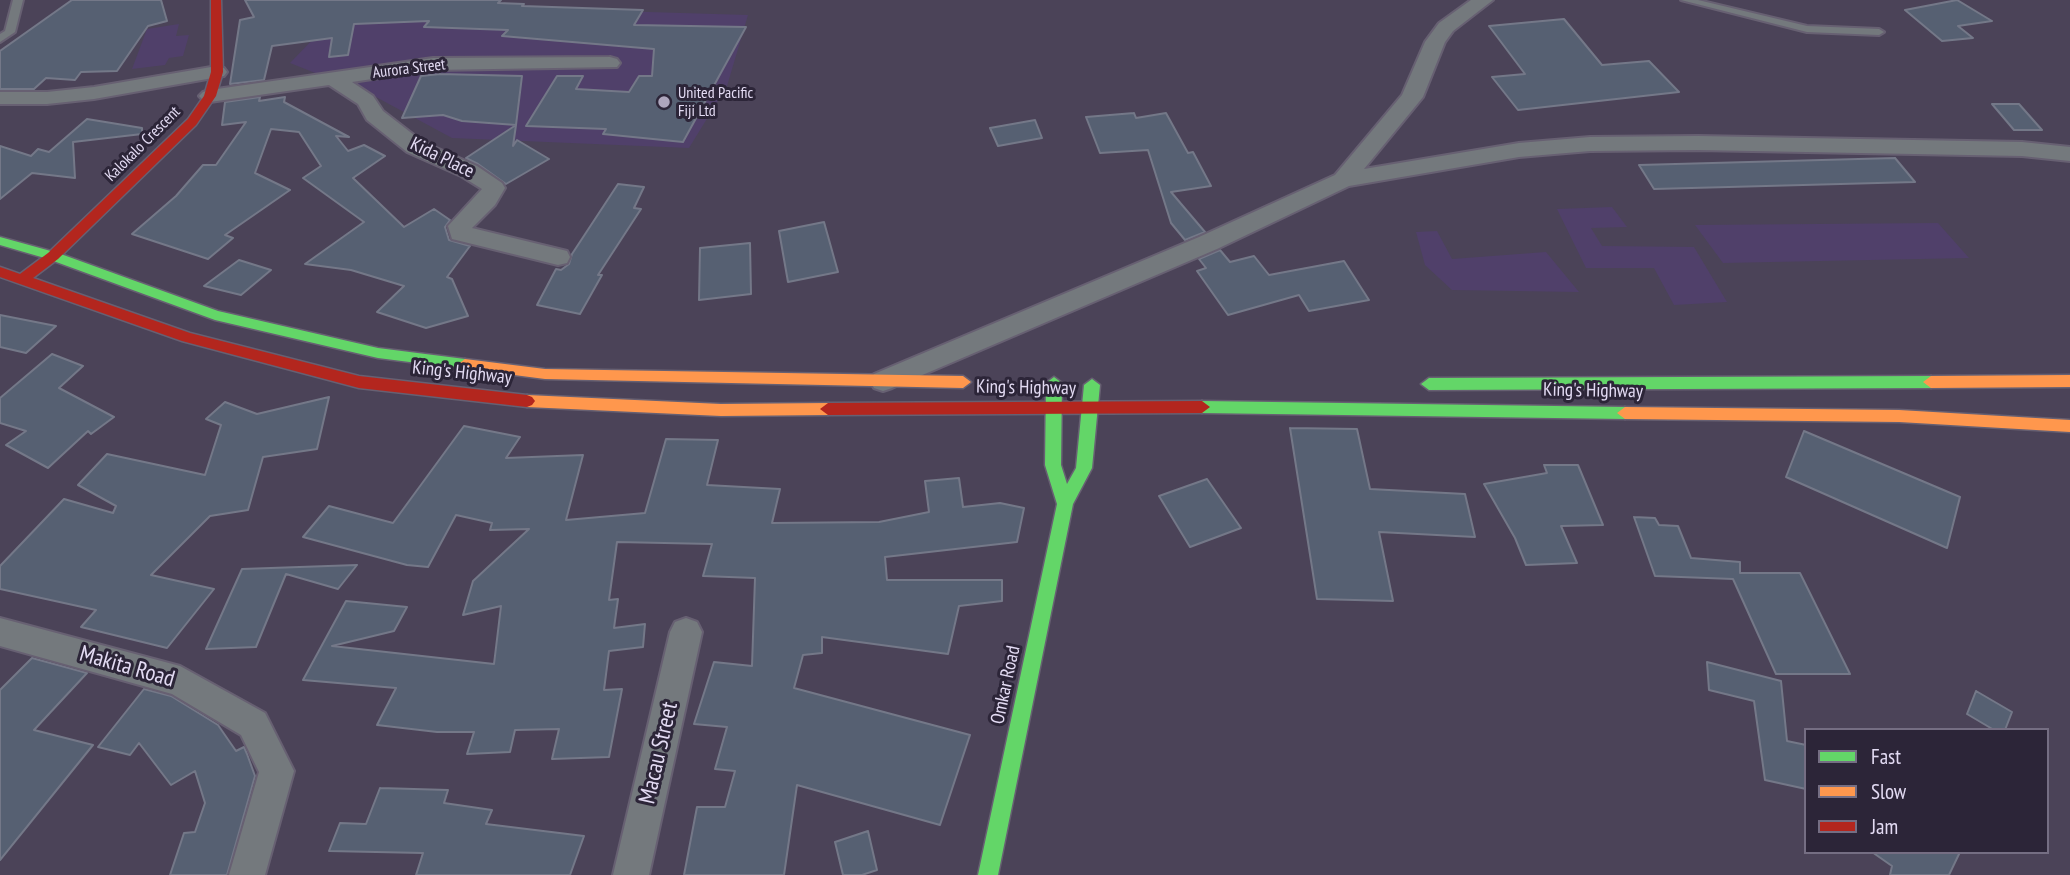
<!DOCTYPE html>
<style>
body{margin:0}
#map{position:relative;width:2070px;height:875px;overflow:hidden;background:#4b4358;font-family:"PT Sans Narrow",sans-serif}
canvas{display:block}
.legend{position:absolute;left:1804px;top:728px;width:245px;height:126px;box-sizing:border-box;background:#2c2538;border:2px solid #756e83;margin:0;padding:9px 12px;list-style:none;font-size:21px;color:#e3dbf3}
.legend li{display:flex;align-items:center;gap:14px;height:35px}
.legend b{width:35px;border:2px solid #756e83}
</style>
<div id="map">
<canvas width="2070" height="875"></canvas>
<ul class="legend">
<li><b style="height:9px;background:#63d668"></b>Fast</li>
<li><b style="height:9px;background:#ff974d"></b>Slow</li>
<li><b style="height:9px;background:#b3261e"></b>Jam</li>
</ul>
</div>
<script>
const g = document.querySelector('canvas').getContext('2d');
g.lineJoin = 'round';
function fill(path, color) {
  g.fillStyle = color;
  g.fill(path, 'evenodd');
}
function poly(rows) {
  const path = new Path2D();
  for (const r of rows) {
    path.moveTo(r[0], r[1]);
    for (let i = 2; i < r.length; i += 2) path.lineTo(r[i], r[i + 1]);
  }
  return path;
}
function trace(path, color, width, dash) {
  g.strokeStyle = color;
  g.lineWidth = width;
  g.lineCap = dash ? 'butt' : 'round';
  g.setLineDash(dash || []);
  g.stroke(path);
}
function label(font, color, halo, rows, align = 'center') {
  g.font = font + ' "PT Sans Narrow",sans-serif';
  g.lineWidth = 6;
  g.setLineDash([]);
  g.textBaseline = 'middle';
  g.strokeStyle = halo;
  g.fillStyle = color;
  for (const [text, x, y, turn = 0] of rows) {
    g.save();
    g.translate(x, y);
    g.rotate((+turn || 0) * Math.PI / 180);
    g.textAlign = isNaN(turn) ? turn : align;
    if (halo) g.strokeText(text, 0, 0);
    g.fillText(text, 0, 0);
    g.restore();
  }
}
const built = poly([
 [348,3,748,15,727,86,689,148,452,138,376,97,290,63],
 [179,24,176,36,189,35,183,56,169,58,165,65,132,69,147,29],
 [1612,207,1627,227,1591,228,1602,246,1694,247,1727,302,1674,305,1654,268,1586,268,1557,209],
 [1938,223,1969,258,1723,263,1695,225],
 [1437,231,1452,259,1546,252,1579,292,1452,290,1425,265,1416,232]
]);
const building = poly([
 [72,0,161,0,167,21,148,26,117,71,81,72,75,80,46,78,34,89,0,89,0,51,72,0],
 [245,0,501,0,498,3,524,4,522,6,643,10,634,25,746,27,683,142,603,134,606,129,526,126,557,76,583,76,576,89,629,92,639,76,652,76,654,49,502,36,508,30,424,27,429,21,354,24,348,55,329,57,332,38,272,46,264,80,230,84,240,20,254,17,245,0],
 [1957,0,1992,21,1958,26,1973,38,1942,41,1905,10,1957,0],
 [1564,19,1602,65,1649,61,1679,92,1518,110,1492,77,1525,74,1489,26,1564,19],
 [440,74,522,76,516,125,462,121,443,115,402,118,421,76,440,74],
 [260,97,259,101,285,97,284,102,349,137,336,136,348,151,364,145,385,156,353,178,404,227,434,209,450,220,445,227,449,240,470,246,447,277,452,279,468,316,426,328,377,312,404,286,351,270,305,264,364,222,303,178,321,166,299,132,271,129,255,173,290,190,225,235,233,238,208,259,132,234,176,196,203,165,216,165,246,122,222,125,225,102,260,97],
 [1992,104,2019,104,2042,130,2014,130,1992,104],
 [1134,113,1136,118,1166,113,1188,153,1193,152,1211,186,1171,192,1205,232,1185,240,1171,223,1148,150,1100,153,1086,117,1134,113],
 [87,119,142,128,142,134,73,142,75,178,32,173,0,199,0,146,31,156,38,149,49,152,87,119],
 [1035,120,1042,138,998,146,990,128,1035,120],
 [516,125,513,146,517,140,549,159,506,184,478,164,466,158,516,125],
 [1895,158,1915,182,1654,189,1639,165,1895,158],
 [618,184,644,187,634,208,641,209,598,275,602,275,580,314,537,305,556,269,561,270,569,264,572,254,618,184],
 [824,222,838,272,788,282,779,231,824,222],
 [750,243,751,294,699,300,700,248,750,243],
 [1220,250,1230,262,1254,256,1269,275,1344,261,1369,300,1309,311,1299,295,1228,315,1197,271,1206,268,1199,259,1220,250],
 [239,260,271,270,241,295,204,286,239,260],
 [0,315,56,326,26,353,0,347,0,315],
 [52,354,83,366,59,388,114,417,91,434,88,431,48,468,6,445,26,431,0,423,0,398,52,354],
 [329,397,317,449,263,457,248,510,210,516,151,575,214,589,167,648,81,627,96,610,0,589,0,566,64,499,113,513,116,506,78,485,107,454,205,475,221,425,206,419,225,402,257,414,329,397],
 [464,426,520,437,506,458,583,455,566,520,645,513,666,439,718,440,707,485,780,489,772,523,879,522,929,512,925,481,959,478,963,507,1000,503,1024,508,1017,542,885,557,887,580,1002,580,1002,601,959,606,948,654,822,637,822,653,803,655,794,688,970,735,940,825,797,785,784,875,684,875,697,807,725,807,735,771,715,769,727,727,694,724,714,662,752,666,755,578,703,576,712,544,617,542,609,600,618,599,614,628,645,624,643,647,609,651,604,690,622,689,609,757,552,759,559,729,515,730,510,752,467,754,474,732,437,732,377,725,396,688,303,680,346,601,407,607,394,631,332,646,494,664,501,606,463,615,473,581,529,529,490,530,492,523,456,515,428,567,407,565,303,537,329,506,393,523,464,426],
 [1290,428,1357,429,1370,489,1465,494,1475,537,1379,532,1393,601,1317,599,1290,428],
 [1804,431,1960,497,1947,548,1786,477,1804,431],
 [1544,465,1578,465,1603,525,1561,526,1577,563,1526,565,1515,538,1484,484,1547,473,1544,465],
 [1207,479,1241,528,1190,547,1159,496,1207,479],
 [1634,517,1655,518,1659,525,1678,526,1691,558,1740,562,1740,573,1800,573,1850,674,1776,674,1733,579,1655,576,1634,517],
 [357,565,338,589,286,574,256,647,206,649,242,569,357,565],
 [32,658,87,673,34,730,93,745,0,860,0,690,32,658],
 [1707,662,1781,681,1787,741,1806,745,1806,789,1765,780,1754,701,1709,690,1707,662],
 [144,689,171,696,218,725,236,751,244,747,247,754,255,776,227,875,170,875,184,833,195,832,205,803,195,771,171,785,139,743,130,755,98,747,144,689],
 [1976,691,2012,712,2005,730,1994,730,1967,714,1976,691],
 [380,788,448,790,444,803,492,810,486,824,584,836,570,875,416,875,423,853,329,851,340,823,366,824,380,788],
 [868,831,877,870,862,875,843,875,835,842,868,831],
 [1872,852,1960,852,1949,875,1890,875,1892,866,1872,852]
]);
const lane = poly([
 [13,0,23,0,15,32,0,42,0,34,5,31,13,0],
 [1681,0,1698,0,1807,26,1879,29,1884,32,1879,35,1807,32,1681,0]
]);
const street = poly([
 [1471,0,1493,0,1453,31,1445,42,1423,97,1364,169,1519,143,1590,137,1698,136,2022,142,2070,147,2070,161,2022,156,1698,150,1590,151,1519,157,1349,186,1217,249,892,388,883,391,874,388,870,381,874,374,1199,237,1335,175,1402,95,1425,42,1439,23,1471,0],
 [610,57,617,59,620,63,617,67,433,70,352,82,373,96,383,111,423,142,477,166,502,183,505,188,495,205,472,228,567,251,570,257,567,263,558,265,452,239,448,226,482,189,461,176,407,152,367,120,358,104,329,85,210,102,203,100,199,96,203,92,210,90,433,58,610,57],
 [217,66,224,68,227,72,224,76,94,99,47,104,0,104,0,92,47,92,94,87,217,66],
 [0,618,180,666,265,713,294,771,265,875,229,875,259,772,241,735,172,694,0,646,0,618],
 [686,618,697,622,702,632,649,875,613,875,670,632,675,622,686,618]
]);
const fast = poly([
 [0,237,58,253,218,311,378,348,465,359,472,364,465,369,378,358,215,320,48,259,0,245,0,237],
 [1931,376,1939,382,1931,388,1429,390,1421,384,1429,378,1931,376],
 [1054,377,1062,383,1061,465,1067,484,1076,468,1084,385,1092,379,1100,385,1092,468,1073,504,998,875,978,875,1057,504,1045,465,1046,383,1054,377],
 [1202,401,1625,407,1633,413,1625,419,1202,413,1194,407,1202,401]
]);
const slow = poly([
 [465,359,545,369,963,376,971,382,963,388,545,379,460,368,458,364,465,359],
 [2070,375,2070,387,1931,388,1923,382,1931,376,2070,375],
 [527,395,721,404,828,403,836,409,828,415,721,416,527,407,519,401,527,395],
 [1625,407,1899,410,2070,420,2070,432,1899,422,1625,419,1617,413,1625,407]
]);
const jam = poly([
 [211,0,221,0,223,72,216,96,196,125,58,259,33,278,190,333,359,376,527,395,532,397,535,401,532,405,527,407,359,388,182,341,0,277,0,267,20,274,48,253,188,119,204,96,211,72,211,0],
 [1202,401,1210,407,1202,413,828,415,820,409,828,403,1202,401]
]);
const markers = [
 [664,102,7,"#aea6bd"]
];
const farStreetnames = [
 ["Aurora Street",409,69,-7],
 ["Kalokalo Crescent",143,144,-45]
];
const farPoinames = [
 ["United Pacific",678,93],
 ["Fiji Ltd",678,111]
];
const streetNames = [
 ["Kida Place",442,158,26],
 ["King's Highway",462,373,6],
 ["King's Highway",1026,388,1],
 ["King's Highway",1593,391,1],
 ["Omkar Road",1006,685,-78]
];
const nearStreetnames = [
 ["Makita Road",127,667,16],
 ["Macau Street",659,753,-77]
];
fill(built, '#50406a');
fill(building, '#566072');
trace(building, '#747888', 2);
trace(lane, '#676072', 4);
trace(street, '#676072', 4);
trace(fast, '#676072', 3);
trace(slow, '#676072', 3);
trace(jam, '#676072', 3);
fill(lane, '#74797d');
fill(street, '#74797d');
fill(fast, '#63d668');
fill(slow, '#ff974d');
fill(jam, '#b3261e');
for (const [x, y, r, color] of markers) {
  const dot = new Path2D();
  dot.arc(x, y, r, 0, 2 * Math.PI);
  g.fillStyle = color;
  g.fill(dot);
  trace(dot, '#2c2538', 2.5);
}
label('16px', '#e3dbf3', '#2c2538', farStreetnames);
label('16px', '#e3dbf3', '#2c2538', farPoinames, 'left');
label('19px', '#e3dbf3', '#2c2538', streetNames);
label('23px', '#e3dbf3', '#2c2538', nearStreetnames);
</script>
